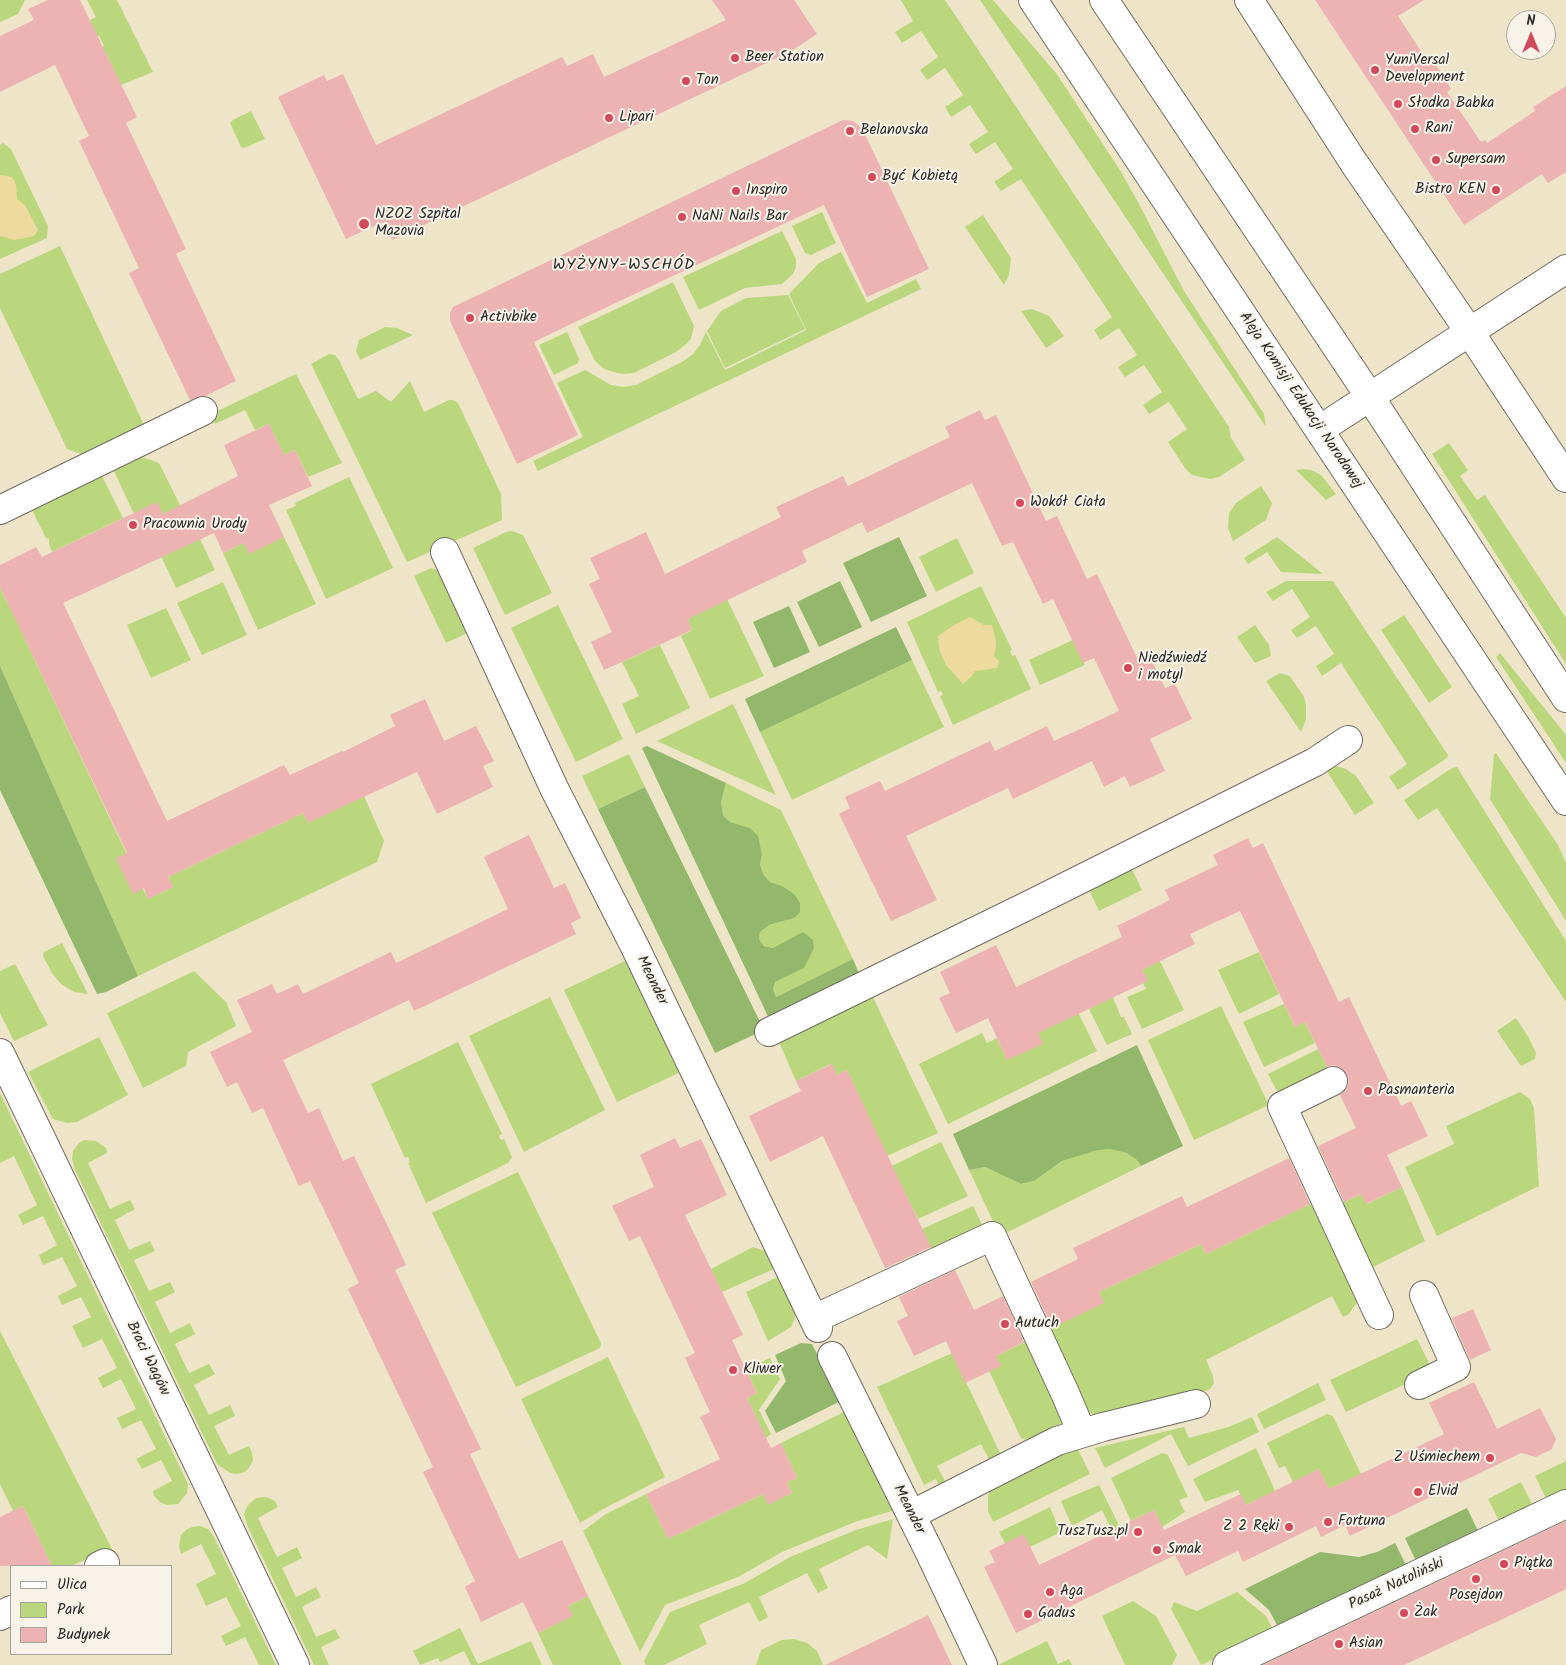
<!DOCTYPE html>
<meta charset="utf-8">
<style>
body{margin:0}
#map{position:relative;width:1566px;height:1665px;overflow:hidden;background:#eee5c9;font-family:Kalam,sans-serif}
canvas{display:block}
.legend{position:absolute;left:10px;top:1565px;width:162px;height:90px;box-sizing:border-box;background:#f7f3e8;border:1px solid #a5a39c;margin:0;padding:6px 9px;list-style:none;font-size:15px;color:#2b2b2b}
.legend li{display:flex;align-items:center;gap:10px;height:25px}
.legend b{width:25px;border:1px solid #a5a39c}
.north{position:absolute;left:1506px;top:10px;width:50px;height:50px;box-sizing:border-box;background:#f7f3e8;border:1px solid #a5a39c;border-radius:50%;rotate:0deg;font-size:14px;font-weight:700;line-height:20px;text-align:center;color:#2b2b2b}
.north::after{content:'';display:block;margin:auto;width:18px;height:22px;background:#d1495b;clip-path:polygon(50% 0,100% 100%,50% 72%,0 100%)}
</style>
<div id="map">
<canvas width="1566" height="1665"></canvas>
<ul class="legend">
<li><b style="height:6px;background:#fff"></b>Ulica</li>
<li><b style="height:14px;background:#bad77d"></b>Park</li>
<li><b style="height:14px;background:#ecb3b2"></b>Budynek</li>
</ul>
<div class="north">N</div>
</div>
<script>
const g = document.querySelector('canvas').getContext('2d');
g.lineJoin = 'round';
function fill(path, color) {
  g.fillStyle = color;
  g.fill(path, 'evenodd');
}
function poly(rows) {
  const path = new Path2D();
  for (const r of rows) {
    path.moveTo(r[0], r[1]);
    for (let i = 2; i < r.length; i += 2) path.lineTo(r[i], r[i + 1]);
  }
  return path;
}
function trace(path, color, width, dash) {
  g.strokeStyle = color;
  g.lineWidth = width;
  g.lineCap = dash ? 'butt' : 'round';
  g.setLineDash(dash || []);
  g.stroke(path);
}
function label(font, color, halo, rows, align = 'center') {
  g.font = font + ' Kalam,sans-serif';
  g.lineWidth = 4;
  g.setLineDash([]);
  g.textBaseline = 'middle';
  g.strokeStyle = halo;
  g.fillStyle = color;
  for (const [text, x, y, turn = 0] of rows) {
    g.save();
    g.translate(x, y);
    g.rotate((+turn || 0) * Math.PI / 180);
    g.textAlign = isNaN(turn) ? turn : align;
    if (halo) g.strokeText(text, 0, 0);
    g.fillText(text, 0, 0);
    g.restore();
  }
}
const green = poly([
 [0,0,25,0,18,14,0,22],
 [87,0,117,0,153,72,121,85,105,51,94,56,92,52,104,46,99,36,87,41,81,28,91,23,90,20,96,17],
 [901,0,945,0,1229,427,1231,438,1245,460,1219,477,1210,479,1192,475,1185,468,1168,442,1187,429,1169,402,1149,414,1143,405,1162,392,1144,365,1125,377,1118,367,1137,355,1119,328,1100,340,1094,330,1112,317,1021,179,1001,191,994,182,1013,169,995,142,976,154,969,144,988,132,970,105,951,117,945,107,963,95,945,68,927,80,920,70,938,57,921,31,902,43,895,32,913,21],
 [980,0,993,0,1056,73,1120,170,1139,204,1184,291,1264,414,1266,427],
 [251,111,265,139,244,148,241,147,230,123,233,120],
 [3,143,11,149,48,226,47,238,0,259,0,145],
 [822,212,836,243,811,255,805,253,792,226],
 [983,215,1011,258,1009,275,1004,285,965,227],
 [782,231,796,259,796,267,793,274,782,284,745,288,699,310,683,277],
 [60,246,146,429,87,456,67,449,0,308,0,274],
 [841,252,867,303,916,279,921,289,538,471,533,461,583,437,557,383,585,370,611,385,623,387,636,385,682,362,693,354,700,345,706,332,725,370,806,330,789,294,819,263],
 [673,282,694,326,691,339,685,345,676,352,634,373,623,374,614,372,604,369,595,361,578,327],
 [788,295,805,329,725,368,707,331,721,311,746,298],
 [1032,309,1049,316,1064,336,1046,348,1021,311],
 [385,327,397,328,413,335,360,360,356,351,359,340],
 [567,332,579,359,578,363,554,375,539,345],
 [329,354,335,355,339,360,358,399,376,391,391,402,410,381,424,412,449,400,453,400,458,403,501,494,502,520,407,562,311,364],
 [296,374,342,463,308,477,295,450,284,455,269,424,255,430,245,410,215,424,211,414],
 [1449,443,1468,470,1460,476,1477,500,1485,495,1566,618,1566,664,1432,454],
 [137,455,159,463,180,505,183,504,215,570,176,588,161,556,134,514,112,467],
 [1304,469,1314,471,1322,476,1336,494,1326,500,1296,470],
 [100,472,123,518,52,552,49,544,49,539,46,538,30,506],
 [349,477,393,568,326,599,286,510,296,506,295,503],
 [1261,486,1272,503,1266,520,1233,541,1228,528,1229,513,1236,503],
 [512,531,523,535,552,593,505,615,473,548,506,532],
 [284,537,316,604,258,630,223,553,244,543,249,553],
 [1277,537,1323,574,1281,572,1267,552,1248,564,1244,558],
 [957,538,974,573,936,592,919,557],
 [431,568,443,572,472,631,446,643,414,576],
 [1286,581,1333,581,1448,755,1447,758,1398,790,1389,777,1407,764,1359,691,1341,663,1322,676,1316,666,1334,654,1316,626,1297,638,1291,630,1310,617,1292,589,1273,601,1266,592],
 [223,582,247,635,202,655,177,603],
 [981,586,1012,650,1010,651,1011,653,1012,656,1015,655,1031,689,953,725,940,696,943,695,941,691,938,692,907,622],
 [0,587,8,604,18,599,22,633,148,899,173,887,168,877,303,813,308,823,364,796,384,841,377,862,138,976,0,666],
 [727,599,764,676,710,699,681,636,692,630,688,619],
 [558,605,623,739,576,762,511,628],
 [166,608,191,660,151,678,127,625],
 [1404,615,1452,687,1429,703,1381,630],
 [1255,625,1269,645,1271,656,1255,663,1237,637],
 [1073,640,1085,665,1040,685,1029,660],
 [660,645,690,708,636,734,622,704,639,696,622,662],
 [1500,653,1566,735,1566,763,1496,657],
 [912,660,944,727,792,800,760,732],
 [1280,673,1290,676,1304,697,1306,704,1306,720,1301,732,1266,681],
 [733,704,776,795,657,741],
 [1496,753,1558,845,1566,863,1566,921,1490,799,1494,755],
 [629,754,645,787,598,809,582,776],
 [1336,766,1346,769,1356,776,1374,803,1355,815,1324,767],
 [1457,767,1566,941,1566,1002,1437,808,1418,820,1404,800,1452,768],
 [726,783,781,810,853,959,776,997,773,989,775,982,804,967,803,933,773,948,764,946,759,939,760,931,769,925,794,918,800,913,782,886,770,882,763,874,760,864,762,855,750,828,730,822,723,815,721,802],
 [1129,863,1142,890,1099,911,1086,884],
 [62,943,88,994,74,992,61,984,52,973,43,956,44,952],
 [1259,952,1279,994,1239,1014,1218,970],
 [629,959,683,1071,617,1102,564,990],
 [1160,961,1184,1010,1142,1029,1127,997,1146,989,1143,983,1147,980,1142,970],
 [15,964,48,1025,14,1041,0,1013,0,971],
 [194,971,226,1002,236,1026,188,1052,186,1066,143,1088,107,1013],
 [870,991,938,1133,887,1156,847,1070,837,1075,831,1064,796,1081,779,1042],
 [550,997,605,1110,524,1152,469,1036],
 [1113,997,1121,1017,1124,1017,1132,1034,1107,1045,1089,1009],
 [1284,1004,1295,1027,1305,1022,1315,1043,1264,1067,1243,1022],
 [1221,1006,1269,1105,1194,1140,1148,1040],
 [1078,1012,1097,1051,948,1124,919,1064,982,1033,987,1043,997,1038,1007,1060,1038,1033],
 [1516,1018,1529,1038,1536,1053,1535,1059,1521,1066,1497,1031],
 [99,1037,128,1095,77,1122,67,1123,53,1119,28,1072],
 [458,1042,502,1134,499,1136,501,1140,504,1139,512,1157,508,1163,426,1203,408,1163,410,1162,408,1157,405,1158,371,1084],
 [1318,1049,1331,1074,1281,1099,1268,1074],
 [1520,1092,1530,1099,1534,1108,1539,1186,1437,1236,1405,1167,1454,1144,1446,1126],
 [0,1093,188,1484,187,1493,178,1504,167,1505,160,1502,154,1496,153,1491,172,1481,161,1460,142,1469,136,1459,156,1449,141,1420,122,1429,117,1418,136,1409,121,1379,103,1388,98,1378,117,1368,102,1339,83,1348,72,1326,91,1317,81,1297,62,1305,58,1296,77,1286,62,1257,43,1265,39,1255,57,1245,43,1216,23,1225,18,1215,37,1205,14,1156,0,1163],
 [84,1140,96,1141,106,1148,107,1153,88,1163,110,1209,130,1200,135,1209,115,1220,129,1250,150,1241,155,1251,134,1260,149,1291,170,1282,175,1292,155,1302,170,1333,190,1323,195,1334,175,1344,189,1373,209,1364,215,1374,194,1385,209,1415,230,1405,235,1416,214,1426,229,1455,249,1446,252,1453,253,1460,250,1466,245,1472,237,1474,230,1473,217,1464,75,1170,72,1159,73,1151,79,1143],
 [941,1142,968,1196,918,1219,892,1166],
 [1109,1149,1128,1153,1137,1160,1141,1166,1000,1236,969,1170,985,1167,1021,1184,1034,1181,1062,1161,1076,1155,1094,1151],
 [518,1172,601,1343,600,1348,516,1387,432,1213],
 [1402,1187,1425,1241,1369,1269,1340,1204,1361,1194,1367,1204],
 [1314,1202,1357,1292,1357,1302,1349,1314,1343,1317,1332,1296,1206,1360,1213,1376,1214,1383,1210,1389,1193,1396,1098,1418,1086,1410,1047,1330,1103,1303,1099,1292,1201,1244,1206,1254],
 [973,1206,984,1229,933,1252,922,1229],
 [753,1247,771,1253,778,1267,722,1292,711,1269],
 [782,1275,797,1313,791,1327,768,1341,746,1292],
 [0,1331,112,1549,70,1566,52,1566,23,1506,13,1511,0,1484],
 [1417,1339,1433,1371,1346,1412,1330,1380],
 [1027,1341,1063,1419,1061,1426,1033,1442,1021,1438,989,1371,996,1356],
 [952,1353,1003,1459,992,1465,981,1444,937,1466,948,1487,941,1491,936,1479,924,1485,877,1387],
 [608,1357,665,1477,605,1508,580,1523,521,1399],
 [770,1358,780,1379,759,1410,771,1434,766,1438,747,1398,757,1393,746,1369],
 [1318,1383,1326,1400,1264,1429,1257,1414],
 [848,1410,895,1510,855,1522,782,1552,738,1577,665,1605,640,1652,583,1531,606,1514,646,1494,668,1539,763,1494,768,1504,792,1493,787,1482,797,1478,781,1443],
 [1327,1414,1333,1416,1361,1474,1329,1489,1319,1469,1293,1482,1285,1466,1279,1468,1267,1443],
 [1252,1417,1259,1432,1188,1466,1171,1434,1105,1468,1095,1448,1184,1427,1189,1438,1228,1427],
 [1075,1443,1090,1474,993,1522,988,1511,988,1496,991,1488],
 [1256,1448,1275,1491,1246,1505,1238,1490,1205,1502,1193,1479],
 [1162,1453,1168,1455,1188,1497,1179,1500,1185,1512,1162,1527,1154,1510,1131,1521,1111,1478],
 [1566,1461,1566,1493,1548,1502,1535,1476],
 [1521,1482,1534,1508,1501,1525,1488,1499],
 [1099,1485,1120,1527,1112,1531,1102,1510,1072,1526,1061,1501],
 [266,1497,275,1501,278,1507,258,1518,277,1557,297,1547,302,1558,282,1568,296,1597,316,1587,321,1597,302,1607,316,1637,335,1629,340,1638,321,1647,329,1665,314,1665,247,1525,244,1514,248,1505,256,1498],
 [1050,1507,1059,1529,1057,1534,1030,1547,1005,1543,999,1532],
 [893,1519,887,1559,868,1545,819,1569,828,1588,818,1593,807,1573,759,1597,768,1617,759,1622,749,1602,699,1625,707,1644,664,1665,646,1665,644,1661,670,1612,745,1583,790,1557,856,1530],
 [200,1526,208,1529,213,1535,276,1665,259,1665,245,1637,226,1646,221,1636,241,1626,226,1597,206,1606,196,1584,216,1574,201,1544,181,1554,179,1546,181,1535,186,1530,192,1527],
 [1237,1592,1266,1616,1274,1632,1201,1665,1171,1609,1174,1602,1197,1611],
 [588,1596,622,1665,553,1665,538,1633,572,1616,568,1606],
 [1133,1601,1156,1616,1177,1655,1172,1665,1125,1665,1102,1616],
 [460,1628,478,1664,531,1641,542,1665,471,1665,464,1651,440,1662,438,1658,420,1665,413,1651],
 [794,1639,807,1643,817,1651,823,1665,756,1665,761,1650,782,1640],
 [1047,1641,1058,1664,1069,1659,1072,1665,998,1665]
]);
const forest = poly([
 [899,537,927,596,871,622,843,563],
 [840,581,862,627,819,647,797,602],
 [789,606,810,652,774,668,753,622],
 [896,627,912,660,760,732,745,699],
 [0,666,138,976,106,992,97,994,0,790],
 [647,746,726,783,721,802,723,815,730,822,750,828,758,836,762,855,760,864,763,874,770,882,782,886,794,894,800,903,800,913,794,918,769,925,760,932,759,939,764,946,773,948,803,932,813,940,814,948,804,968,775,982,773,989,776,997,853,959,862,981,772,1025,642,748],
 [645,787,764,1030,715,1053,598,809],
 [1137,1045,1183,1146,1141,1166,1137,1160,1127,1153,1109,1149,1094,1151,1062,1161,1034,1181,1021,1184,985,1167,969,1170,953,1134],
 [801,1343,812,1344,841,1401,776,1433,765,1411,786,1381,775,1355],
 [1467,1508,1480,1535,1418,1565,1405,1538],
 [1395,1543,1408,1569,1279,1629,1269,1610,1245,1589,1320,1552,1359,1557,1377,1552]
]);
const sand = poly([
 [0,175,12,177,16,184,17,199,25,205,38,230,34,236,15,240,0,236],
 [970,617,984,625,992,625,995,636,996,646,994,656,999,661,997,668,975,671,971,677,963,684,946,665,939,649,938,636,954,625]
]);
const building = poly([
 [48,0,80,0,137,117,126,123,186,249,176,254,236,381,205,396,190,400,129,273,139,268,79,141,89,136,55,65,0,92,0,36,34,20,28,9],
 [712,0,794,0,817,34,790,52,392,240,383,222,346,239,278,97,324,75,327,81,343,74,376,145,562,57,567,66,593,54,604,77,726,20],
 [1315,0,1424,0,1398,16,1430,65,1434,62,1448,84,1451,89,1447,92,1481,142,1485,140,1487,143,1535,111,1533,107,1566,86,1566,172,1548,183,1542,174,1464,225],
 [843,120,853,121,862,128,929,269,867,297,824,205,573,323,534,342,578,435,517,464,450,321,450,313,453,307],
 [980,410,985,420,996,415,1046,521,1057,516,1087,579,1097,574,1139,662,1150,657,1165,688,1175,684,1192,719,1150,739,1165,771,1130,787,1125,776,1104,787,1092,761,1013,799,1008,788,906,836,937,900,891,921,839,814,850,808,845,797,880,781,885,791,990,741,995,751,1047,726,1054,741,1119,711,1094,658,1083,663,1053,599,1043,604,1013,542,1002,546,972,483,867,533,862,522,802,551,807,562,688,619,692,630,604,670,591,642,612,632,589,584,600,579,590,558,646,532,665,574,781,517,776,507,843,476,848,486,950,437,945,427],
 [269,424,284,455,295,450,312,486,269,505,284,537,249,554,244,543,223,553,214,533,63,603,167,821,284,765,290,775,342,751,343,752,395,726,390,715,425,699,444,741,476,726,494,761,483,766,493,787,437,814,417,772,308,823,303,813,168,877,173,887,148,899,144,888,133,894,116,858,127,853,0,587,0,565,36,547,42,557,157,502,163,514,238,476,224,445],
 [529,835,554,888,565,883,581,918,571,923,576,934,414,1011,409,1000,283,1060,308,1113,319,1108,343,1161,354,1156,393,1237,406,1265,395,1270,481,1449,470,1454,519,1559,562,1540,588,1596,568,1606,573,1616,538,1633,523,1602,481,1622,465,1587,475,1581,423,1472,433,1467,348,1289,359,1283,310,1181,299,1186,263,1108,252,1113,237,1082,227,1087,210,1052,252,1032,237,1000,272,984,277,994,298,984,303,994,391,952,396,963,508,909,484,857],
 [1248,838,1253,848,1263,843,1339,1002,1349,997,1401,1106,1411,1101,1428,1136,1387,1155,1402,1187,1366,1204,1361,1194,1344,1202,1318,1146,1356,1128,1340,1095,1346,1089,1349,1082,1347,1075,1341,1068,1334,1065,1327,1067,1305,1022,1295,1027,1240,911,1190,934,1195,944,1142,970,1148,981,1038,1033,1043,1044,1007,1060,988,1018,956,1033,939,998,950,993,940,972,996,945,1016,987,1122,937,1117,926,1170,900,1165,890,1218,865,1213,855],
 [832,1064,837,1075,847,1070,931,1247,885,1268,823,1136,770,1162,749,1116,801,1091,796,1081],
 [675,1138,680,1148,701,1139,727,1195,685,1215,743,1335,732,1340,757,1393,747,1398,771,1448,781,1443,797,1478,787,1482,792,1493,768,1505,763,1494,668,1539,646,1494,720,1459,700,1417,710,1412,685,1358,695,1353,640,1236,629,1241,612,1206,654,1187,640,1155],
 [1289,1158,1310,1204,1206,1254,1201,1244,1099,1292,1104,1303,1052,1328,1031,1282,1078,1259,1073,1248,1182,1196,1187,1207],
 [955,1270,974,1310,1003,1296,1024,1342,996,1356,1001,1366,965,1383,946,1341,914,1356,897,1321,908,1316,899,1297],
 [1473,1309,1491,1350,1470,1360,1452,1318],
 [1474,1382,1497,1429,1540,1408,1556,1439,1552,1449,1536,1457,1521,1453,1350,1536,1345,1525,1321,1537,1316,1526,1243,1562,1238,1551,1186,1576,1175,1555,1016,1633,984,1567,995,1562,989,1551,1024,1534,1039,1565,1154,1510,1164,1530,1241,1494,1246,1505,1319,1469,1329,1489,1444,1434,1429,1403],
 [23,1506,52,1566,0,1566,0,1517],
 [1566,1521,1566,1589,1541,1601,1404,1665,1263,1665],
 [928,1615,952,1665,825,1665,900,1629]
]);
const minor = poly([
 [1033,0,1566,801],
 [1104,0,1370,397,1566,698],
 [1249,0,1354,163,1469,331,1566,478],
 [1319,430,1566,269],
 [0,510,203,411],
 [445,552,554,788,635,947,818,1328],
 [769,1032,1029,905,1315,762,1348,740],
 [0,1053,295,1665],
 [1333,1081,1282,1106,1379,1315],
 [814,1319,992,1236,1065,1393,1082,1433],
 [832,1356,929,1551,983,1665],
 [1419,1385,1456,1367,1424,1295],
 [911,1515,1057,1441,1103,1427,1196,1404],
 [99,1566,105,1563],
 [0,1616,11,1610],
 [1227,1665,1566,1504]
]);
const markers = [
 [735,58,5,"#d1495b"],
 [1375,70,5,"#d1495b"],
 [686,81,5,"#d1495b"],
 [1398,104,5,"#d1495b"],
 [609,118,5,"#d1495b"],
 [1415,129,5,"#d1495b"],
 [850,131,5,"#d1495b"],
 [1436,160,5,"#d1495b"],
 [872,177,5,"#d1495b"],
 [1496,190,5,"#d1495b"],
 [736,191,5,"#d1495b"],
 [682,217,5,"#d1495b"],
 [364,224,6,"#d1495b"],
 [470,318,5,"#d1495b"],
 [1020,503,5,"#d1495b"],
 [133,525,5,"#d1495b"],
 [1128,668,5,"#d1495b"],
 [1368,1091,5,"#d1495b"],
 [1005,1324,5,"#d1495b"],
 [733,1370,5,"#d1495b"],
 [1490,1458,5,"#d1495b"],
 [1418,1492,5,"#d1495b"],
 [1328,1522,5,"#d1495b"],
 [1289,1527,5,"#d1495b"],
 [1138,1532,5,"#d1495b"],
 [1157,1550,5,"#d1495b"],
 [1504,1564,5,"#d1495b"],
 [1476,1579,5,"#d1495b"],
 [1050,1592,5,"#d1495b"],
 [1404,1613,5,"#d1495b"],
 [1028,1614,5,"#d1495b"],
 [1339,1644,5,"#d1495b"]
];
const poiNames = [
 ["Beer Station",745,58],
 ["YuniVersal",1385,61],
 ["Development",1385,78],
 ["Ton",696,81],
 ["Słodka Babka",1408,104],
 ["Lipari",619,118],
 ["Rani",1425,129],
 ["Belanovska",860,131],
 ["Supersam",1446,160],
 ["Być Kobietą",882,177],
 ["Bistro KEN",1486,190,"right"],
 ["Inspiro",746,191],
 ["NZOZ Szpital",375,215],
 ["Mazovia",375,232],
 ["NaNi Nails Bar",692,217],
 ["Activbike",480,318],
 ["Wokół Ciała",1030,503],
 ["Pracownia Urody",143,525],
 ["Niedźwiedź",1138,659],
 ["i motyl",1138,676],
 ["Pasmanteria",1378,1091],
 ["Autuch",1015,1324],
 ["Kliwer",743,1370],
 ["Z Uśmiechem",1480,1458,"right"],
 ["Elvid",1428,1492],
 ["Fortuna",1338,1522],
 ["Z 2 Ręki",1279,1527,"right"],
 ["TuszTusz.pl",1128,1532,"right"],
 ["Smak",1167,1550],
 ["Piątka",1514,1564],
 ["Aga",1060,1592],
 ["Posejdon",1476,1596,"center"],
 ["Żak",1414,1613],
 ["Gadus",1038,1614],
 ["Asian",1349,1644]
];
const streetNames = [
 ["Aleja Komisji Edukacji Narodowej",1300,401,56],
 ["Meander",651,981,64],
 ["Braci Wagów",147,1359,64],
 ["Meander",908,1510,63],
 ["Pasaż Natoliński",1397,1585,-25]
];
const neighbourhoodNames = [
 ["WYŻYNY-WSCHÓD",624,266]
];
fill(green, '#bad77d');
fill(forest, '#93b86c');
fill(sand, '#eeda9e');
fill(building, '#ecb3b2');
trace(minor, '#6f6c62', 30);
trace(minor, '#fff', 28);
for (const [x, y, r, color] of markers) {
  const dot = new Path2D();
  dot.arc(x, y, r, 0, 2 * Math.PI);
  g.fillStyle = color;
  g.fill(dot);
  trace(dot, '#f7f3e8', 2);
}
label('15px', '#2b2b2b', '#f7f3e8', poiNames, 'left');
label('15px', '#2b2b2b', '#f7f3e8', streetNames);
g.letterSpacing = '1px';
label('16px', '#2b2b2b', '#f7f3e8', neighbourhoodNames);
g.letterSpacing = '0px';
</script>
